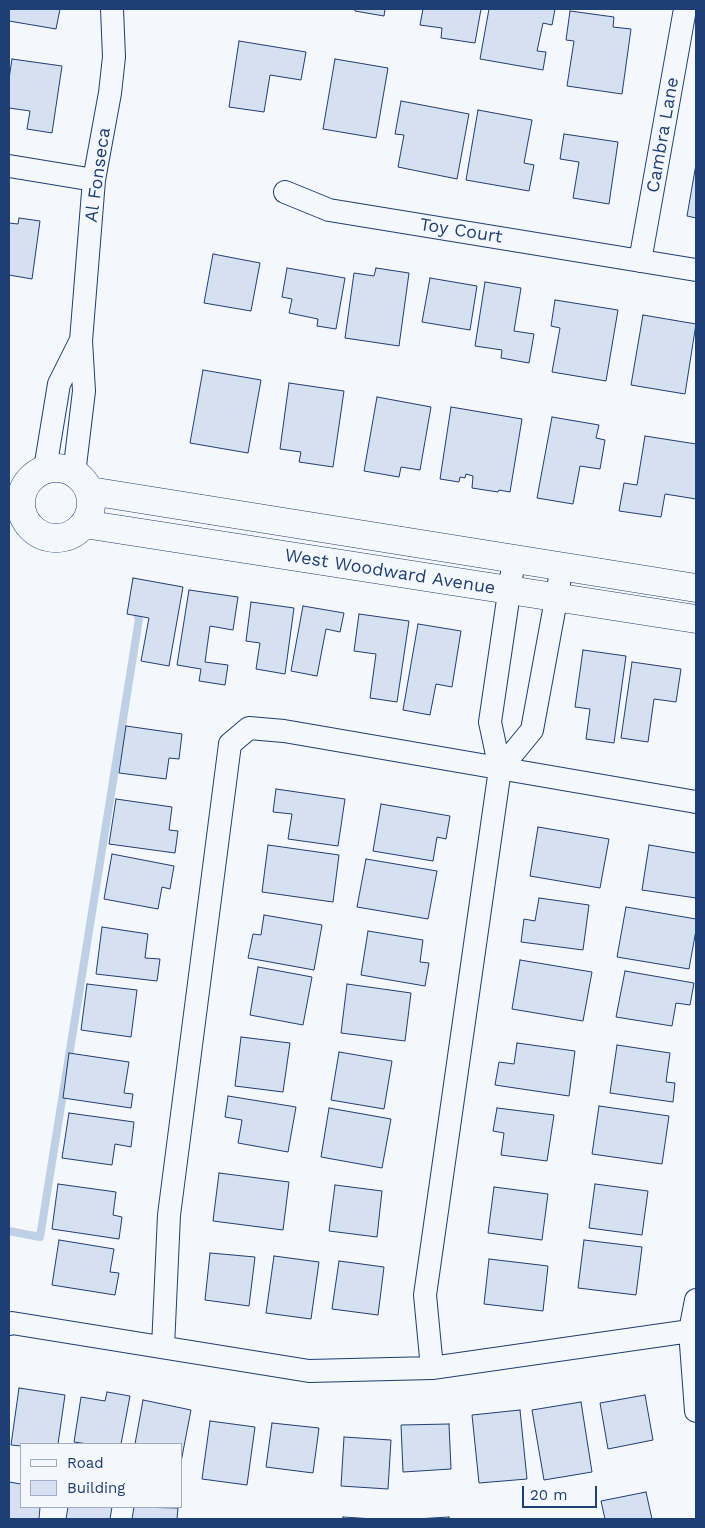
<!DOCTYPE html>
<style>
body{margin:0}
#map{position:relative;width:705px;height:1528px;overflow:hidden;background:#f4f7fb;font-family:"Work Sans",sans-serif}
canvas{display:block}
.frame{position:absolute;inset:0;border:10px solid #1d3f73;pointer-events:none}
.legend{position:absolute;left:20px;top:1443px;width:162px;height:65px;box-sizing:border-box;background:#f4f7fb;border:1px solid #9eadc5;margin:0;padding:6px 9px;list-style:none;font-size:15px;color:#1d3f73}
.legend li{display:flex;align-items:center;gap:10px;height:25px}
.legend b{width:25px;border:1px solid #9eadc5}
.scale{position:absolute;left:522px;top:1486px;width:75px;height:22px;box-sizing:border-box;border:2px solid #1d3f73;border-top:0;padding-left:6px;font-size:15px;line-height:18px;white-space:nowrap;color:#1d3f73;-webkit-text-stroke:4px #f4f7fb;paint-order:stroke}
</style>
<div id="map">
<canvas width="705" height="1528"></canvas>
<div class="frame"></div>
<ul class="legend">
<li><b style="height:6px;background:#f4f7fb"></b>Road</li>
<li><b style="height:14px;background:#d5e0f0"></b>Building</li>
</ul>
<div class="scale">20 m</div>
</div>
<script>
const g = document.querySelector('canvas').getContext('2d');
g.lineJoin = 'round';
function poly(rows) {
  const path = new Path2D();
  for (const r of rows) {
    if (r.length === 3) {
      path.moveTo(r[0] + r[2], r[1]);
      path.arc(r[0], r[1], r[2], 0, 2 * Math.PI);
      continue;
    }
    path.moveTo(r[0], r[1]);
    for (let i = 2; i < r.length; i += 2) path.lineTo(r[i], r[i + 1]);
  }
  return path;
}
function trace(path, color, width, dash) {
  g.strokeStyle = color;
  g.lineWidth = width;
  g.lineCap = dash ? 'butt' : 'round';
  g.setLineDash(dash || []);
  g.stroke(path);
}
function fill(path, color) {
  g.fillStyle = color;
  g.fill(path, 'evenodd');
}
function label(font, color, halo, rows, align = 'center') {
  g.font = font + ' "Work Sans",sans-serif';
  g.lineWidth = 4;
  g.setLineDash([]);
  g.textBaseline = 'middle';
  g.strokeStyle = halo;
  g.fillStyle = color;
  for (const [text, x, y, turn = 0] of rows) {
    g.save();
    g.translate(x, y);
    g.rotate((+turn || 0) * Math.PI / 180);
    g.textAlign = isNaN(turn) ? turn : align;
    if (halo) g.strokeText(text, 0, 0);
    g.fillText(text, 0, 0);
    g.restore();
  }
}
const stream = poly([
 [9,1231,40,1237,139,619,134,607]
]);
const building = poly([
 [9,9,60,9,56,29,9,21,9,9],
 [355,9,385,9,384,16,355,11,355,9],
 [423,9,481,9,475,43,441,38,442,28,420,25,423,9],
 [489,9,555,9,552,25,543,23,537,51,546,52,543,70,480,59,489,9],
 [570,11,614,17,613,27,631,29,622,94,567,86,574,41,566,40,570,11],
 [239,41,306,52,301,80,270,75,264,112,229,107,239,41],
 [12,59,62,66,52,133,27,129,30,111,9,108,9,79,12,59],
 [335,59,388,68,376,138,323,129,335,59],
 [401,101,469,114,457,179,398,167,404,135,395,134,401,101],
 [478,110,532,120,524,163,534,165,529,191,466,180,478,110],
 [564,134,618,142,609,204,573,198,579,162,560,159,564,134],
 [696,164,696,218,687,216,696,164],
 [19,218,40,221,32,279,9,275,9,223,18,224,19,218],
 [213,254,260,263,251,311,204,303,213,254],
 [287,268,345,278,336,329,317,326,318,319,289,313,292,299,282,297,287,268],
 [376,268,409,273,399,346,345,338,354,273,374,276,376,268],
 [430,278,477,286,470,330,422,322,430,278],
 [485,282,521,288,514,331,534,334,529,363,501,358,502,350,475,346,485,282],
 [555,300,618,310,606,381,552,372,560,328,551,326,555,300],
 [643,315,696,324,685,394,631,385,643,315],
 [203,370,261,380,248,453,190,443,203,370],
 [289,383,344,391,333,467,299,462,301,452,280,449,289,383],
 [377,397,431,407,420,470,401,467,399,477,364,471,377,397],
 [451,407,522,419,510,492,499,490,498,492,472,488,473,476,466,474,465,478,460,477,459,482,440,479,451,407],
 [552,417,599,425,596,438,605,440,600,469,580,466,573,504,537,498,552,417],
 [645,436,696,444,696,499,665,494,661,517,619,511,624,483,637,485,645,436],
 [133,578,183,587,169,666,141,661,149,618,127,614,133,578],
 [189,590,238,597,233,630,210,626,205,662,228,665,225,685,199,681,201,669,177,665,189,590],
 [251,602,294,608,285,674,256,669,260,643,246,641,251,602],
 [303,606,344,613,340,632,326,629,317,676,291,671,303,606],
 [359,614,409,621,397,702,370,698,376,654,354,651,359,614],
 [418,624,461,631,452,687,436,684,430,715,403,710,418,624],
 [583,650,626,656,614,743,586,739,590,709,575,707,583,650],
 [632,662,681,669,676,702,654,699,648,742,621,738,632,662],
 [126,726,182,734,179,759,169,758,166,779,119,773,126,726],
 [276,789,345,799,338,846,288,839,292,814,273,812,276,789],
 [116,799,172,807,169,830,178,831,175,853,109,844,116,799],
 [381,804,450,816,446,839,437,837,433,861,373,851,381,804],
 [538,827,609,839,600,888,530,876,538,827],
 [268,845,339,855,333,902,262,892,268,845],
 [649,845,696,853,696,898,642,890,649,845],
 [112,854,174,866,170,889,162,887,158,909,104,899,112,854],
 [366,859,437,871,428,919,357,907,366,859],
 [539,898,589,905,583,950,521,942,524,919,535,921,539,898],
 [626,907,696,919,696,930,689,969,617,957,626,907],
 [264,915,322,925,314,970,248,958,253,934,261,935,264,915],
 [102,927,148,934,145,958,160,959,157,981,96,974,102,927],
 [368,931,423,940,420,962,429,963,425,986,361,975,368,931],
 [520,960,592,972,583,1021,512,1009,520,960],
 [258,967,312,977,303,1025,250,1015,258,967],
 [625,971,694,983,690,1005,676,1003,672,1026,616,1017,625,971],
 [87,984,137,990,131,1037,81,1030,87,984],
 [347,984,411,993,405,1041,341,1033,347,984],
 [241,1037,290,1043,283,1092,235,1086,241,1037],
 [517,1043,575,1051,569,1096,495,1085,499,1062,514,1064,517,1043],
 [617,1045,670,1053,666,1082,675,1083,673,1102,610,1093,617,1045],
 [339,1052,392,1061,384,1109,331,1100,339,1052],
 [69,1053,129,1062,124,1093,133,1094,131,1108,63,1098,69,1053],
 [228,1096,296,1107,288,1152,238,1143,242,1120,225,1117,228,1096],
 [599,1106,669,1116,662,1164,592,1154,599,1106],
 [329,1108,391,1119,382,1168,321,1157,329,1108],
 [497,1108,554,1115,547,1161,501,1155,504,1133,493,1131,497,1108],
 [69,1113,134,1122,131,1147,115,1144,112,1165,62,1158,69,1113],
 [219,1173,289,1182,283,1230,213,1221,219,1173],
 [58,1184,116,1192,113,1215,122,1217,119,1239,52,1229,58,1184],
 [595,1184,648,1191,642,1235,589,1228,595,1184],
 [335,1185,382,1191,377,1237,329,1231,335,1185],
 [494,1187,548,1194,542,1240,488,1233,494,1187],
 [59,1240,114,1249,110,1272,119,1273,115,1295,52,1285,59,1240],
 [584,1240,642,1247,636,1295,578,1288,584,1240],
 [210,1253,255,1257,249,1306,205,1300,210,1253],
 [274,1256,319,1262,311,1319,266,1313,274,1256],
 [489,1259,548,1266,543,1311,484,1304,489,1259],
 [339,1261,384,1267,378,1315,332,1309,339,1261],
 [19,1388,65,1395,58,1444,21,1444,21,1446,11,1445,19,1388],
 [107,1392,130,1396,121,1444,88,1444,74,1442,81,1397,105,1401,107,1392],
 [645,1395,653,1440,608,1449,600,1403,645,1395],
 [143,1400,191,1410,181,1462,181,1444,135,1444,143,1400],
 [581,1402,592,1472,544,1480,532,1410,581,1402],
 [520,1410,527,1479,479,1483,472,1415,520,1410],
 [210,1421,255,1427,247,1485,202,1479,210,1421],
 [272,1423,319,1428,313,1473,266,1467,272,1423],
 [449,1424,451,1469,403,1472,401,1425,449,1424],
 [344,1437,391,1440,388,1489,341,1486,344,1437],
 [9,1482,21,1484,21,1507,40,1507,39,1519,9,1519,9,1482],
 [646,1492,652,1519,605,1519,601,1501,646,1492],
 [68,1507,112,1507,110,1519,66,1519,68,1507],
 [134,1507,178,1508,177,1519,132,1519,134,1507],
 [343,1517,374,1519,343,1519,343,1517],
 [449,1517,449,1519,416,1519,449,1517]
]);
const minor = poly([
 [9,166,94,180],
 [285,192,329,210,696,270],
 [640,261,685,9],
 [45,469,59,384,80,342],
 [74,474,84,391,81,341,94,180,110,93,114,57,112,9],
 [514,559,490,722,500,769,532,730,562,567],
 [696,1300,690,1331,696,1411],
 [9,1324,12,1323,309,1371,432,1368,690,1331],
 [163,1347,169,1215,230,744,249,728,284,731,696,802],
 [432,1368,425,1295,500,769]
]);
const tertiary = poly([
 [56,503,35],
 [90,491,696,588],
 [84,524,696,619]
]);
const streetNames = [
 ["Cambra Lane",663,135,-80],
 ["Al Fonseca",98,175,-82],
 ["Toy Court",461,231,9],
 ["West Woodward Avenue",390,572,9]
];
trace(stream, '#bed0e5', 8);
fill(building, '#d5e0f0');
trace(building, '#1d3f73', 1);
trace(minor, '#1d3f73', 24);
trace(tertiary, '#1d3f73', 29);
trace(minor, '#f4f7fb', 22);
trace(tertiary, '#f4f7fb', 28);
label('18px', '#1d3f73', '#f4f7fb', streetNames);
</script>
